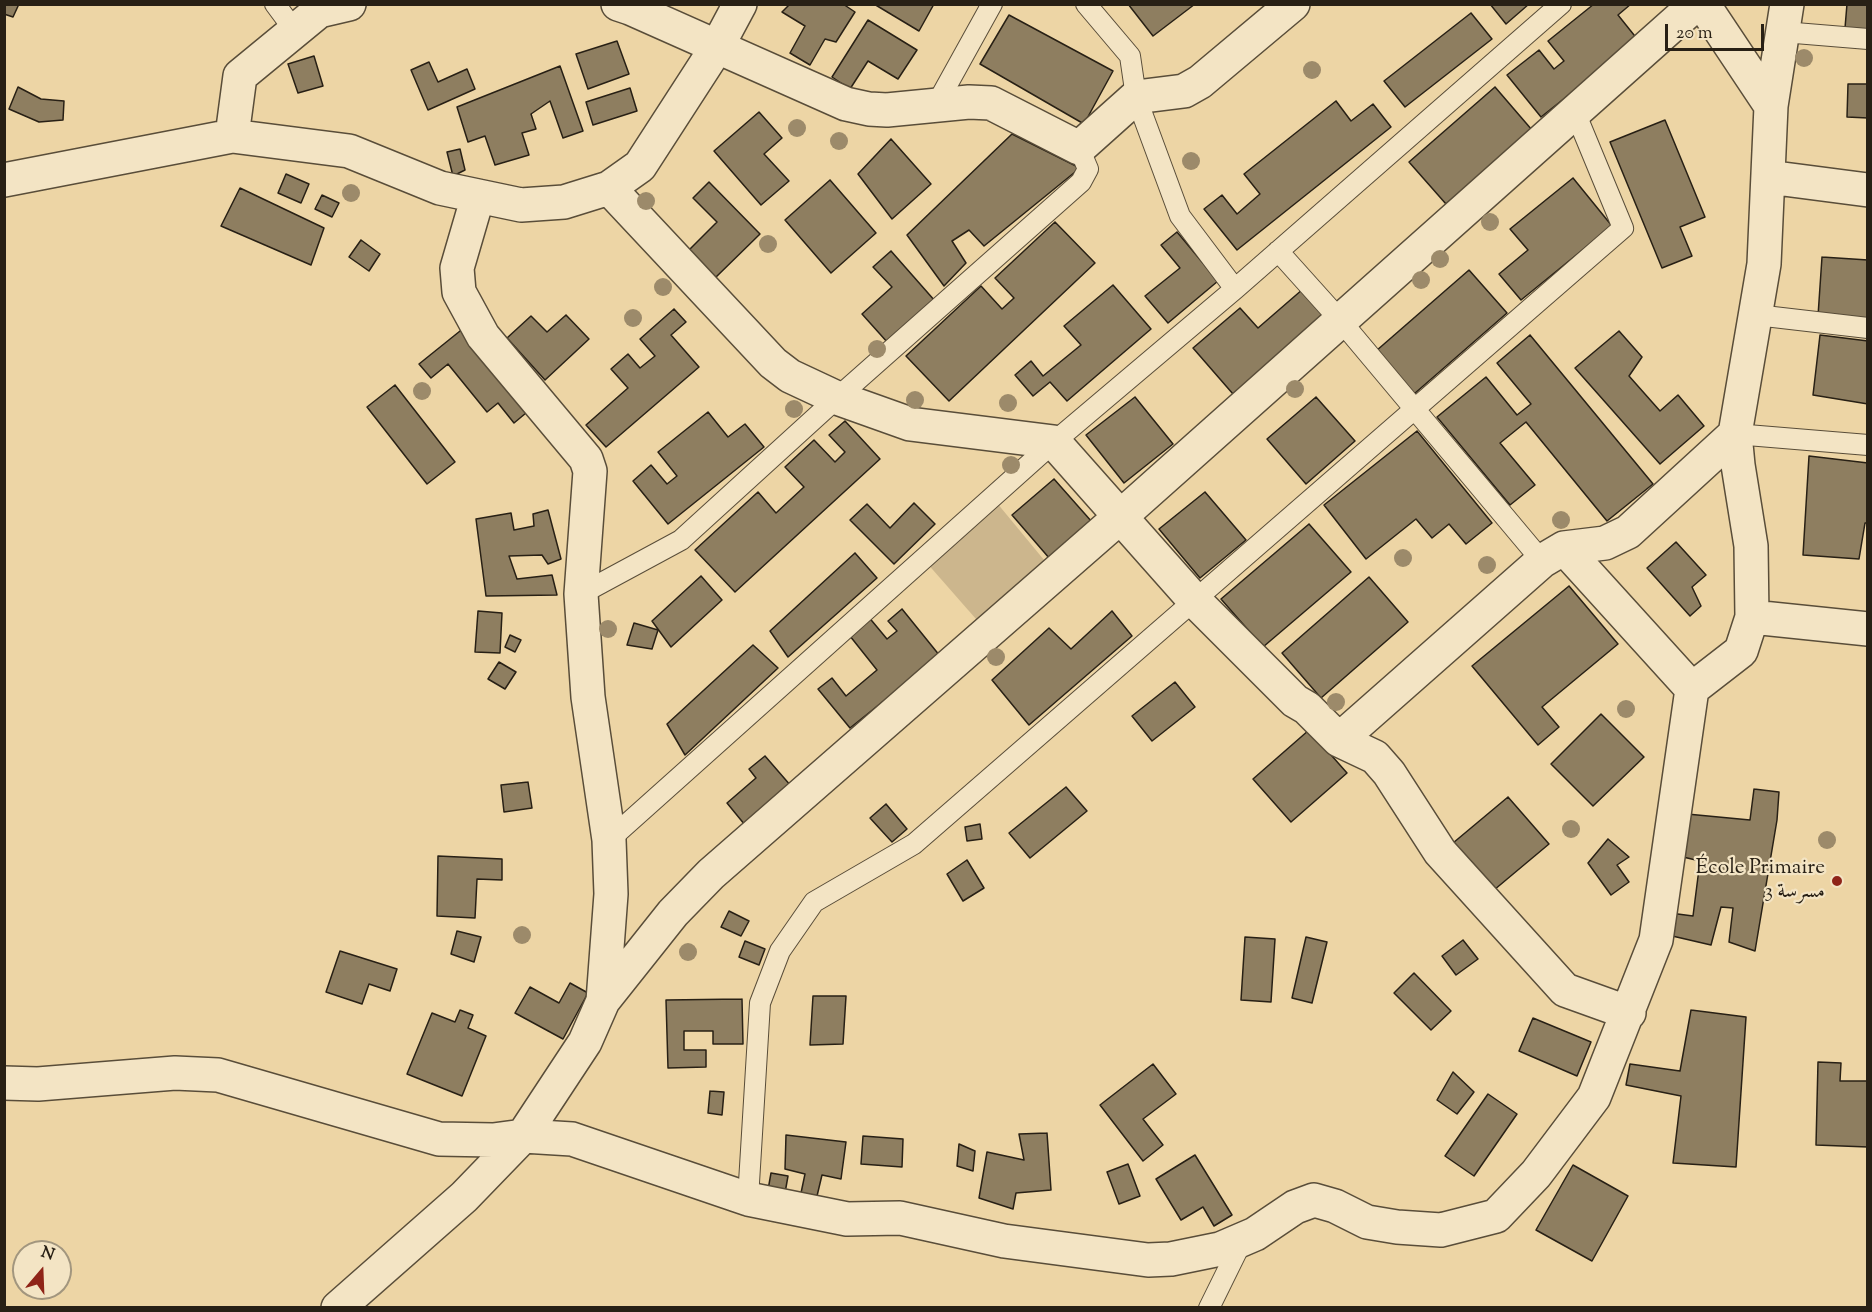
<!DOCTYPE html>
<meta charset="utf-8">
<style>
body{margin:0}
#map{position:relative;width:1872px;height:1312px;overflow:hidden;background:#edd5a5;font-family:"Sorts Mill Goudy",serif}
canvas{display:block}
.frame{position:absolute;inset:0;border:6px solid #282015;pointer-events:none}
.north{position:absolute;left:12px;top:1240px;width:60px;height:60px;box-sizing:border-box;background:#f3e4c4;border:2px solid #a2967e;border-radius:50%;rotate:19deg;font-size:16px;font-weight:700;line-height:24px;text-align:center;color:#282015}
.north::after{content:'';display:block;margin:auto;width:21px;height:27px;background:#8f2418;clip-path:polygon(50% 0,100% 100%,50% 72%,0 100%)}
.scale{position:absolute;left:1665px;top:24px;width:99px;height:27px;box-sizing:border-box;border:3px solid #282015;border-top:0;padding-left:8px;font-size:18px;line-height:21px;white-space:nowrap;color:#282015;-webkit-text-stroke:4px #f3e4c4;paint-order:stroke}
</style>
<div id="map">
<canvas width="1872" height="1312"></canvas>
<div class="frame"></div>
<div class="north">N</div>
<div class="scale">20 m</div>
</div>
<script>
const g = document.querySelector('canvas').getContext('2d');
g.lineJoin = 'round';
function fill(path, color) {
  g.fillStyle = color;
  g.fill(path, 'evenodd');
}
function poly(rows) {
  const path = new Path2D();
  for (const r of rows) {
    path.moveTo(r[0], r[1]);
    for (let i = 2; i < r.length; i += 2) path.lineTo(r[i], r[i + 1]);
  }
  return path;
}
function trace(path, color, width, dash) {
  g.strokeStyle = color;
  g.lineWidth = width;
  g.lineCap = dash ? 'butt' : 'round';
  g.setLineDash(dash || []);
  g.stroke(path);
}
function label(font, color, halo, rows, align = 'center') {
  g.font = font + ' "Sorts Mill Goudy",Amiri,serif';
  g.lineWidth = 4.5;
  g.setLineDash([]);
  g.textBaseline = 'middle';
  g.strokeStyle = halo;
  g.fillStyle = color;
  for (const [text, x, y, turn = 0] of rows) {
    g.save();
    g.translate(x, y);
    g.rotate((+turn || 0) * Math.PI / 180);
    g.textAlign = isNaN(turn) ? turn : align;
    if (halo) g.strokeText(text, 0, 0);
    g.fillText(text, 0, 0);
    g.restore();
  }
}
const green = poly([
 [997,503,1049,566,983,627,926,562]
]);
const building = poly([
 [4,4,19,4,13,17,4,14,4,4],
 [843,4,855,12,836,42,825,39,810,65,790,53,805,26,782,12,790,4,843,4],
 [874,4,934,4,919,31,874,4],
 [1128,4,1195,4,1153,36,1128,4],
 [1490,4,1529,4,1506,24,1490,4],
 [1594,4,1631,4,1618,15,1638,40,1541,117,1507,75,1539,50,1554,69,1564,61,1548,41,1594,4],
 [1847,4,1868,4,1868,29,1845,28,1847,4],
 [1471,13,1492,39,1405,107,1384,81,1471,13],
 [1009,15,1113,71,1084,124,980,64,1009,15],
 [868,20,917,50,898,79,868,61,850,89,832,77,868,20],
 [617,41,629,74,588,89,576,54,617,41],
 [314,56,323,86,298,93,288,64,314,56],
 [429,62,438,82,467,69,475,89,428,110,411,70,429,62],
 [560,66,583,131,563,138,550,101,531,114,536,129,522,133,529,155,495,165,485,136,468,142,457,107,560,66],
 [1848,84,1868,84,1868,118,1847,117,1848,84],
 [18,87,41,99,64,101,63,120,39,122,9,109,18,87],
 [1495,87,1532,130,1446,204,1409,162,1495,87],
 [630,88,637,111,593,125,586,102,630,88],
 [1336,101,1351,121,1373,104,1391,127,1237,250,1204,209,1222,195,1237,214,1260,194,1244,174,1336,101],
 [759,112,782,138,764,154,789,181,761,205,714,151,759,112],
 [1665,120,1705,217,1680,227,1692,256,1662,268,1610,142,1665,120],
 [1012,134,1080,168,984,246,969,230,952,241,966,263,944,286,907,235,1012,134],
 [891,139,931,184,892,219,858,174,891,139],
 [460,149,465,170,453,176,447,152,460,149],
 [286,174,309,184,301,203,278,193,286,174],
 [1573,178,1612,226,1521,300,1499,274,1528,250,1510,229,1573,178],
 [830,180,876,233,831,273,785,220,830,180],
 [709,182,760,234,714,279,687,252,717,222,693,198,709,182],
 [240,188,324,228,311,265,221,226,240,188],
 [322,195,339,203,332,217,315,209,322,195],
 [1055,222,1095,263,949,401,906,356,981,286,1002,309,1014,298,995,278,1055,222],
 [1177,232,1218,281,1168,323,1145,296,1180,268,1161,245,1177,232],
 [361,240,380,254,369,271,349,257,361,240],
 [891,251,935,301,888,343,862,314,892,287,873,267,891,251],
 [1822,257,1868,260,1868,320,1818,316,1822,257],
 [1469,270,1507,313,1414,394,1376,351,1469,270],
 [1113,285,1151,329,1067,401,1050,382,1033,396,1015,375,1031,361,1043,376,1081,345,1064,326,1113,285],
 [1303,289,1326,314,1233,394,1193,348,1240,308,1258,328,1303,289],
 [674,309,686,322,671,335,699,367,606,447,586,425,628,388,611,369,628,354,640,368,655,356,640,339,674,309],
 [566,315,589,339,545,380,507,338,531,316,547,332,566,315],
 [465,327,532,408,514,423,498,403,487,412,448,364,431,378,419,364,465,327],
 [1619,331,1642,357,1629,376,1660,411,1678,395,1704,426,1660,464,1575,368,1619,331],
 [1530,335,1653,484,1607,521,1526,422,1500,443,1535,485,1510,505,1437,417,1486,377,1517,415,1531,404,1497,363,1530,335],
 [1820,335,1868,341,1868,404,1813,395,1820,335],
 [395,385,455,462,427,484,367,407,395,385],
 [1135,397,1173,444,1124,483,1086,435,1135,397],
 [1316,397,1355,441,1306,484,1267,439,1316,397],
 [708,412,728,437,745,424,764,447,668,524,633,481,651,465,667,484,677,476,658,452,708,412],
 [845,421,880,459,735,592,695,550,758,492,776,513,804,487,785,467,814,440,835,462,845,452,829,435,845,421],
 [1417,431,1492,523,1466,544,1449,524,1432,538,1416,519,1366,559,1324,505,1417,431],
 [1809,456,1868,463,1868,523,1865,523,1859,559,1803,555,1809,456],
 [1054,479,1092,522,1050,559,1012,515,1054,479],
 [1205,492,1246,540,1200,578,1159,529,1205,492],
 [914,503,935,524,894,564,850,520,867,504,890,528,914,503],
 [548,510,561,559,548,564,542,555,509,556,517,579,552,575,557,595,486,596,476,519,511,513,514,530,534,526,533,514,548,510],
 [1309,524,1351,572,1263,647,1221,599,1309,524],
 [1676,542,1706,575,1692,587,1701,606,1690,616,1647,568,1676,542],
 [855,553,877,578,788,657,770,631,855,553],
 [701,576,722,600,671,647,652,621,701,576],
 [1369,577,1408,622,1321,698,1282,653,1369,577],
 [1569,586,1618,644,1542,707,1559,727,1538,745,1472,666,1569,586],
 [902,609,940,656,850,728,818,689,832,678,846,696,877,670,846,631,867,615,887,639,897,631,888,621,902,609],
 [478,611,502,613,500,653,475,652,478,611],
 [1112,611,1132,636,1029,725,992,680,1049,628,1071,649,1112,611],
 [634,623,658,630,652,649,627,645,634,623],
 [510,635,521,640,515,652,505,647,510,635],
 [753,645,778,668,685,755,667,724,753,645],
 [499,662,516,672,505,689,488,679,499,662],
 [1175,682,1195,707,1152,741,1132,716,1175,682],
 [1601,714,1644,757,1593,806,1551,764,1601,714],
 [1309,730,1347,773,1291,822,1253,779,1309,730],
 [765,756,791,786,745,825,727,803,756,778,749,769,765,756],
 [528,782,532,808,504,812,501,785,528,782],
 [1066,787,1087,811,1030,858,1009,833,1066,787],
 [1754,789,1779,792,1777,820,1755,951,1729,942,1733,908,1721,907,1711,945,1668,935,1670,913,1693,916,1700,861,1683,857,1687,814,1750,820,1754,789],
 [1508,797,1549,844,1494,890,1453,843,1508,797],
 [886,804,907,829,892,842,870,818,886,804],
 [980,824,982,839,967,841,965,827,980,824],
 [1608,839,1629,857,1617,865,1629,882,1611,895,1588,863,1608,839],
 [438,856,502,859,502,880,477,879,475,918,437,916,438,856],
 [967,860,984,888,963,901,947,874,967,860],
 [729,911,749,921,741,936,721,927,729,911],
 [457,931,481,937,474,962,451,954,457,931],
 [1245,937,1275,939,1271,1002,1241,1000,1245,937],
 [1306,937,1327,942,1312,1003,1292,998,1306,937],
 [1463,940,1478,959,1456,975,1442,956,1463,940],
 [745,941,765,949,759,965,739,957,745,941],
 [340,951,397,969,390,991,369,984,362,1004,326,992,340,951],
 [1414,973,1451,1011,1431,1030,1394,993,1414,973],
 [570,983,588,993,563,1039,515,1013,530,987,559,1003,570,983],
 [813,996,846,996,843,1044,810,1045,813,996],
 [742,999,743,1044,713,1044,713,1031,684,1031,684,1050,706,1050,706,1067,668,1068,666,1000,742,999],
 [460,1010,473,1015,468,1028,486,1036,462,1096,407,1074,432,1013,455,1022,460,1010],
 [1691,1010,1746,1017,1736,1167,1673,1163,1681,1096,1626,1085,1630,1064,1680,1071,1691,1010],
 [1533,1018,1591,1042,1577,1076,1519,1051,1533,1018],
 [1818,1062,1841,1063,1840,1081,1868,1081,1868,1147,1816,1145,1818,1062],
 [1153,1064,1176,1094,1143,1119,1163,1145,1143,1161,1100,1105,1153,1064],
 [1453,1072,1474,1092,1457,1114,1437,1100,1453,1072],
 [710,1091,724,1092,722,1115,708,1113,710,1091],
 [1488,1094,1517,1114,1474,1176,1445,1156,1488,1094],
 [1047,1133,1051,1190,1016,1193,1013,1209,979,1198,987,1152,1024,1160,1019,1134,1047,1133],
 [786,1135,846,1142,841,1179,822,1175,817,1196,801,1193,805,1174,785,1169,786,1135],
 [863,1136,903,1139,902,1167,861,1164,863,1136],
 [959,1144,975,1151,973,1171,957,1166,959,1144],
 [1195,1155,1232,1215,1214,1226,1203,1207,1181,1220,1156,1179,1195,1155],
 [1128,1164,1140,1196,1119,1204,1107,1172,1128,1164],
 [1573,1165,1628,1196,1592,1261,1536,1230,1573,1165],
 [771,1173,788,1176,785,1193,768,1190,771,1173]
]);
const service = poly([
 [275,4,295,31],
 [1086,4,1130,56,1136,97,1180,216,1235,289],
 [1783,32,1868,39],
 [936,105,992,4],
 [1278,251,1340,320,1542,561],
 [1756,315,1868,328],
 [1735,434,1868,445],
 [581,594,681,540,837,398,1081,182,1088,169,1079,148],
 [609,840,1054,442,1235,289,1561,4],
 [748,1199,760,1003,780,951,814,902,914,844,1623,228,1575,112],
 [1209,1308,1243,1239]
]);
const minor = poly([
 [618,4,630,8,846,104,869,109,887,110,969,102,991,103,1079,148,1136,97,1184,91,1200,82,1293,4],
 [1703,4,1771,106],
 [232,136,240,76,319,11,349,4],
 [1768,177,1868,190],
 [4,180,232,136,349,151,440,188,521,205,564,202,609,188,640,166,717,47,740,4],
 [609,188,773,363,790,376,837,398,910,424,1054,442,1195,601,1295,701,1307,708,1339,740,1375,757,1389,773,1440,852,1565,990,1629,1013],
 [1564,548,1692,689],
 [1752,617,1868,629],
 [1339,740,1542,561,1564,548,1605,543,1628,532,1735,434],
 [603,1001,673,913,711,874,1120,517,1696,4],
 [4,1083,38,1084,175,1073,218,1075,439,1139,493,1140,523,1136,572,1139,748,1199,847,1219,900,1218,1004,1241,1148,1260,1171,1259,1220,1249,1255,1234,1295,1207,1314,1200,1335,1206,1367,1222,1397,1227,1441,1230,1496,1216,1536,1174,1594,1097,1656,940,1692,689,1741,651,1752,617,1751,546,1738,465,1735,434,1764,264,1771,106,1787,4],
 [338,1308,464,1197,523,1136,585,1042,603,1001,611,894,609,840,588,697,581,594,590,471,586,459,483,336,459,292,457,268,478,196]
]);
const trees = [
 [1804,58],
 [1312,70],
 [797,128],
 [839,141],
 [1191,161],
 [351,193],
 [646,201],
 [1490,222],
 [768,244],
 [1440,259],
 [1421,280],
 [663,287],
 [633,318],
 [877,349],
 [1295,389],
 [422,391],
 [915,400],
 [1008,403],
 [794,409],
 [1011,465],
 [1561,520],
 [1403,558],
 [1487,565],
 [608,629],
 [996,657],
 [1336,702],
 [1626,709],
 [1571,829],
 [1827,840],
 [522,935],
 [688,952]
];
const markers = [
 [1837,881,6,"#8f2418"]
];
const poiNames = [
 ["École Primaire",1825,869],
 ["3 مسرسة",1825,893]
];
fill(green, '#ccb68d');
fill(building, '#8e7e60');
trace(building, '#282015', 1.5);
trace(service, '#594d39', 22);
trace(minor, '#594d39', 36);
trace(service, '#f3e4c4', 20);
trace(minor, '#f3e4c4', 33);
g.fillStyle = '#9c8a6a';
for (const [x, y] of trees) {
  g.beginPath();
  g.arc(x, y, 9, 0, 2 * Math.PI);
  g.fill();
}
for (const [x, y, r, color] of markers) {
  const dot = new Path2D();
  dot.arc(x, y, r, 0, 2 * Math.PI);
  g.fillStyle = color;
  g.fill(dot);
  trace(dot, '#f3e4c4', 2);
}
label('21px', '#282015', '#f3e4c4', poiNames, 'right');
</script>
